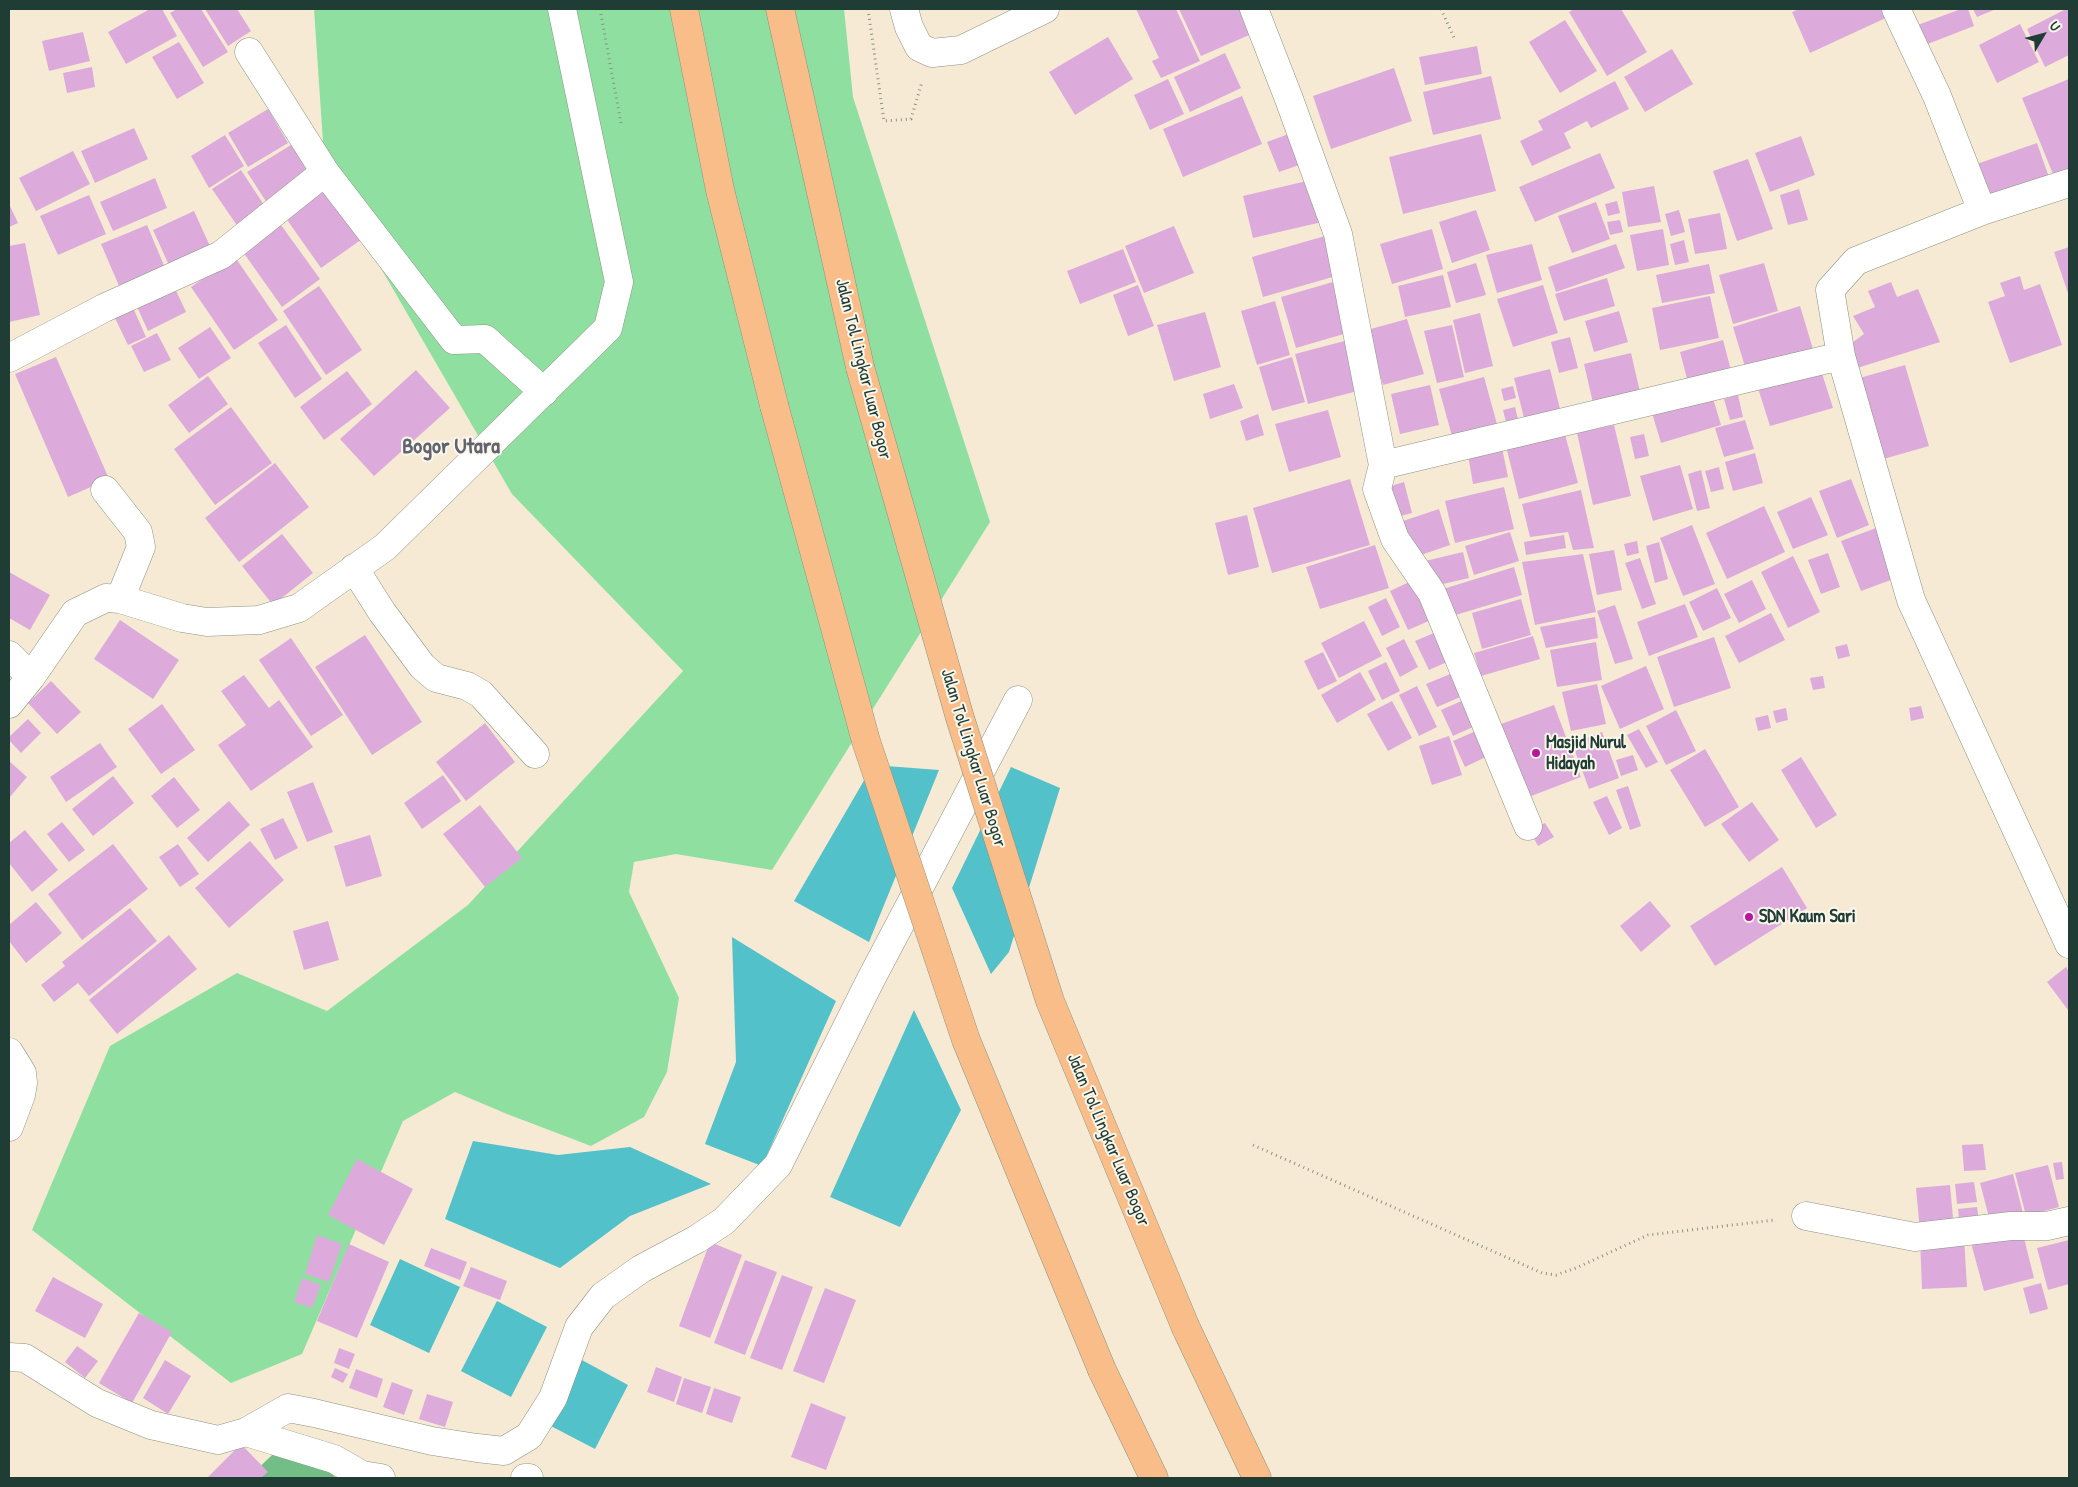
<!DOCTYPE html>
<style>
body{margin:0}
#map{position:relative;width:2078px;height:1487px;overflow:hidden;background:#f6ead4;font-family:"Patrick Hand",sans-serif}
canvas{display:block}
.frame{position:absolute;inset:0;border:10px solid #1f3d34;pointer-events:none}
.north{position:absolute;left:2018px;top:10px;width:50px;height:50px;-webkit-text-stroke:4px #fbf7ec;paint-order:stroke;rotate:53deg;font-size:14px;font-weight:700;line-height:20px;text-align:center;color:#1f3d34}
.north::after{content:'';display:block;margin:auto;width:18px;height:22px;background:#1f3d34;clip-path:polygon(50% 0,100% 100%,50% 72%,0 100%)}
</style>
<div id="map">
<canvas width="2078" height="1487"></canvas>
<div class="frame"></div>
<div class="north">U</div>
</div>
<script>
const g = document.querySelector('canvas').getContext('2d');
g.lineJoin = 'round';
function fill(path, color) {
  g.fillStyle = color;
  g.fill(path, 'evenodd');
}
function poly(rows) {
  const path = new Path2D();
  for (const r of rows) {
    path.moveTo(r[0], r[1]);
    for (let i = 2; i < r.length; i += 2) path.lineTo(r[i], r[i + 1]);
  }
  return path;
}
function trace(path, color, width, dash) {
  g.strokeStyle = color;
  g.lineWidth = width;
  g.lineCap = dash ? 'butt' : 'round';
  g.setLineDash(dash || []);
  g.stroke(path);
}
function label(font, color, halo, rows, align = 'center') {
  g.font = font + ' "Patrick Hand",sans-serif';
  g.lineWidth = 4;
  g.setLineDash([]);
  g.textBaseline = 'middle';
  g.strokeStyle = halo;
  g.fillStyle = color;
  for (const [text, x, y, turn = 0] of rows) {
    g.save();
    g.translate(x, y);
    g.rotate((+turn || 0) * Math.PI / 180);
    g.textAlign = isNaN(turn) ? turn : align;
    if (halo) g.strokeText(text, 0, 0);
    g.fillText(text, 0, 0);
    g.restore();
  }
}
const green = poly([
 [314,9,844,9,853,97,990,522,772,870,676,854,634,862,629,892,679,998,667,1072,644,1117,591,1146,507,1114,455,1092,403,1121,302,1354,231,1383,32,1230,110,1046,237,973,327,1011,468,905,683,671,512,494,325,172]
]);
const forest = poly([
 [292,1436,336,1478,248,1478]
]);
const water = poly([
 [873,765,939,770,869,942,794,901],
 [1011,767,1060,788,1009,952,991,974,952,888],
 [732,937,836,1001,762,1166,705,1144,736,1062],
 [914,1010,961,1110,900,1227,830,1197],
 [473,1141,558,1155,630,1147,711,1184,630,1216,560,1268,445,1219],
 [400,1259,460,1287,429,1353,370,1325],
 [497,1301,547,1327,511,1397,461,1371],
 [580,1359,628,1385,595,1449,547,1424]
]);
const building = poly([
 [150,9,162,9,177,36,126,64,108,32],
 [177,9,201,9,228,52,203,67,170,13],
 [205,9,237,9,251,31,228,46],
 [1136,9,1176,9,1200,61,1161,78,1152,61,1159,58],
 [1179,9,1245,9,1256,32,1201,56],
 [1574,9,1621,9,1647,52,1607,76,1569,12],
 [1799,9,1887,9,1890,16,1810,53,1792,12],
 [1961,9,1968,9,1974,26,1925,45,1915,26],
 [1973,9,1996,9,1977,17],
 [2066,9,2069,10,2069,55,2045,67,2027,29],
 [1565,20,1597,71,1560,93,1529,42],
 [2020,24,2039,62,1997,83,1979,45],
 [83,32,90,61,49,71,42,41],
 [1108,37,1133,79,1075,115,1049,72],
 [179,42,204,83,177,99,152,57],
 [1477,46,1482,74,1425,85,1419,57],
 [1672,49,1693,84,1645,112,1624,77],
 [1225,53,1241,88,1190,112,1174,77],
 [92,67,95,87,67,93,63,73],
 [1394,68,1412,121,1331,149,1313,96],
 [1491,76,1501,119,1433,135,1423,92],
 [1168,79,1184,114,1150,130,1134,95],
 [2069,79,2069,173,2055,179,2022,98],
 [1615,81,1629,109,1591,128,1587,121,1564,133,1571,148,1532,166,1520,141,1543,130,1538,121],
 [1242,96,1262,144,1183,177,1163,129],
 [268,109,288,143,248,167,228,133],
 [134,128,148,159,95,183,81,151],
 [1294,132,1305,163,1279,172,1267,142],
 [1481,134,1496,191,1403,214,1389,157],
 [225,135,244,166,209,188,191,156],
 [1801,136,1815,175,1770,192,1755,153],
 [2037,143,2051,183,1988,205,1974,165],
 [291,145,313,179,269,206,247,172],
 [73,151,90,184,36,211,19,178],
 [1600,153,1615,188,1535,222,1519,187],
 [1748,159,1773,229,1737,241,1713,171],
 [241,170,266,208,238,227,212,189],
 [155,178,167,208,113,231,100,202],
 [1311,180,1322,222,1253,238,1243,196],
 [329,186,365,237,321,268,285,217],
 [1654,186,1661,222,1628,227,1622,192],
 [1799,189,1808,220,1788,225,1780,195],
 [89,195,106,234,58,255,40,216],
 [1617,201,1620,213,1608,216,1605,204],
 [1596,202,1610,239,1572,253,1558,216],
 [9,204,18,223,9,227],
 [1476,210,1490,250,1452,263,1439,222],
 [1679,210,1685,232,1671,236,1665,214],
 [194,211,214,255,173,274,153,230],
 [1720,213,1727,249,1695,254,1688,219],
 [1620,220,1623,232,1610,235,1607,222],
 [147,225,168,275,123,295,101,244],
 [281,225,320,279,282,307,243,252],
 [1174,226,1194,273,1144,293,1125,246],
 [1432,229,1443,269,1392,284,1380,244],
 [1663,229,1669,265,1637,271,1630,235],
 [1325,236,1336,276,1263,297,1252,257],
 [1684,240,1689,262,1675,265,1670,244],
 [25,243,40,315,9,322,9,246],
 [1532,244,1542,280,1497,293,1486,255],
 [1616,244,1625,268,1556,292,1548,267],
 [2069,247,2069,296,2054,252],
 [1123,249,1136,282,1080,304,1067,271],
 [235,257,278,320,234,350,191,287],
 [1476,263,1486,295,1456,303,1447,272],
 [1764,263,1778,311,1733,324,1719,275],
 [1709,264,1715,293,1662,303,1656,275],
 [1443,275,1451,307,1405,317,1398,286],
 [2020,276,2024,290,2040,284,2062,345,2010,363,1988,302,2005,296,2000,283],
 [1607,278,1615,306,1564,321,1555,294],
 [1340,280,1354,331,1296,348,1281,297],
 [172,282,186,312,148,331,134,300],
 [1891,282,1897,297,1918,289,1940,342,1854,369,1849,345,1864,334,1853,316,1875,307,1868,291],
 [1138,285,1154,326,1128,336,1113,295],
 [1543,285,1558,333,1513,347,1497,299],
 [319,286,362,350,326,375,283,311],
 [1710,296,1719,338,1660,350,1652,308],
 [1275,301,1290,355,1257,365,1241,311],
 [131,303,146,337,128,345,112,312],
 [1800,306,1813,349,1746,370,1733,327],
 [1619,311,1628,342,1594,352,1585,321],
 [1205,312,1221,367,1174,381,1157,325],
 [1480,313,1493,366,1465,373,1453,320],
 [1407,319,1424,374,1383,385,1367,330],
 [286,325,322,379,295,398,258,343],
 [1452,325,1464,377,1437,383,1424,331],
 [210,327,231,358,199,379,178,348],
 [157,333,171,360,144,372,131,346],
 [1570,337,1578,368,1559,373,1551,342],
 [1352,339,1365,389,1308,404,1295,354],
 [1723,340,1733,378,1690,390,1680,352],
 [1631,353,1640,392,1593,403,1584,364],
 [56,357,109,479,68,497,15,374],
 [1292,357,1305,402,1272,411,1259,367],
 [1819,364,1833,408,1770,426,1756,382],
 [1905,365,1929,446,1880,460,1856,379],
 [1550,369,1562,417,1526,426,1514,378],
 [416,370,450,408,374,476,340,439],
 [347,371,372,404,324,440,300,407],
 [208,376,228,404,189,433,168,405],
 [1484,377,1497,424,1452,436,1439,389],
 [1234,384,1243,408,1210,419,1203,394],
 [1430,385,1439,425,1400,434,1391,394],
 [1513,386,1516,398,1504,401,1501,389],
 [1712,395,1721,425,1661,443,1652,413],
 [1738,395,1743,417,1730,420,1724,399],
 [231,407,272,463,215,505,174,449],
 [1515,407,1518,419,1506,422,1503,410],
 [1328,410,1341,457,1289,472,1275,424],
 [1258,414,1264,435,1246,441,1240,421],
 [1745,420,1754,449,1724,457,1715,428],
 [1614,425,1631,496,1593,505,1577,433],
 [1563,427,1578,483,1519,499,1505,442],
 [1644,434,1649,456,1635,459,1630,437],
 [1501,443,1508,477,1473,484,1467,449],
 [1755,453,1763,483,1733,491,1725,462],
 [275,463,309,507,239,562,205,518],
 [1680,465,1693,509,1653,521,1640,476],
 [1719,467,1724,489,1711,492,1705,471],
 [1701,470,1710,508,1697,511,1688,474],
 [1350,479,1370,545,1272,573,1253,508],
 [1851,479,1869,525,1837,538,1819,491],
 [1404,482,1412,513,1393,518,1384,488],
 [1504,487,1514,529,1455,543,1445,501],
 [1581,490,1594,548,1573,550,1568,532,1530,537,1522,504],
 [1811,497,1828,535,1793,549,1777,512],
 [1764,506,1785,552,1727,579,1706,533],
 [1439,509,1450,545,1415,557,1403,521],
 [1247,515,1259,567,1228,575,1215,523],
 [1692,525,1715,584,1683,596,1660,538],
 [1876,528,1896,578,1861,591,1841,541],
 [1510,532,1519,561,1474,575,1465,546],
 [282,534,313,573,273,605,242,566],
 [1564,535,1566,548,1526,555,1524,542],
 [1637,541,1639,553,1627,556,1624,544],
 [1659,542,1668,579,1655,583,1646,546],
 [1375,545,1389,588,1320,609,1306,567],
 [1614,550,1622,590,1597,595,1589,554],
 [1463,552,1469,578,1430,587,1425,561],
 [1828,553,1840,587,1821,594,1808,560],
 [1583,554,1596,612,1535,625,1522,562],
 [1793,556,1820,612,1788,628,1761,572],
 [1640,558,1656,604,1642,609,1625,563],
 [1514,567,1522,595,1449,617,1440,590],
 [9,572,50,595,30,630,9,618],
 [1420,577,1438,617,1408,630,1390,591],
 [1752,580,1766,609,1739,623,1724,594],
 [1717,588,1731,618,1703,631,1689,602],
 [1386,598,1400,627,1382,636,1368,607],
 [1521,599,1531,635,1482,649,1472,613],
 [1685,604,1698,637,1649,656,1637,622],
 [1615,605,1633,659,1615,664,1597,611],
 [1771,613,1785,640,1739,663,1725,636],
 [1595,617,1598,638,1546,648,1540,627],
 [120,620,179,660,153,699,94,659],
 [1364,621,1382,656,1339,678,1321,643],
 [1434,633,1447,662,1429,670,1415,641],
 [365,635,422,722,372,755,315,667],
 [1533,636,1540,659,1481,676,1474,653],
 [1714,637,1731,688,1674,707,1657,657],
 [291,638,343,715,311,736,259,660],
 [1404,639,1418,667,1400,677,1386,648],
 [1596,642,1602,680,1557,687,1550,650],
 [1847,644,1850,656,1838,659,1835,647],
 [1323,652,1337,681,1318,690,1304,661],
 [1386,662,1400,691,1382,700,1368,671],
 [1646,666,1664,709,1620,729,1601,686],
 [1460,670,1470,693,1437,707,1426,684],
 [1360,672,1376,700,1337,723,1321,695],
 [244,675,269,708,279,700,313,747,251,791,218,745,246,725,221,691],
 [1823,676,1825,688,1813,690,1810,678],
 [51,681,81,712,57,734,28,703],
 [1597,684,1606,724,1571,731,1562,692],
 [1417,686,1437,727,1419,736,1399,695],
 [1473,696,1484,722,1453,736,1441,710],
 [1392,701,1412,738,1388,751,1367,714],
 [162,704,195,750,161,774,128,729],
 [1554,705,1581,777,1518,801,1490,728],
 [1921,706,1924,718,1911,721,1909,708],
 [1786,708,1788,720,1776,723,1773,711],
 [1676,710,1696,751,1666,765,1646,726],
 [1768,715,1771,728,1758,731,1755,718],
 [28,719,41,733,21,753,9,740,9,737],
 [485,723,515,762,466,801,436,762],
 [1485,727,1496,752,1465,767,1453,741],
 [1639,729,1658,762,1646,768,1627,735],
 [1602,732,1619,778,1589,789,1572,743],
 [1449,736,1462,775,1432,785,1419,746],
 [100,743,117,767,66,802,50,777],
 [1705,749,1739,807,1705,827,1670,770],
 [1633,755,1638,770,1621,776,1616,760],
 [1801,757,1837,815,1816,828,1781,770],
 [9,761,27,777,9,798],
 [443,775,461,801,422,829,404,803],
 [113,776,134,803,93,836,72,809],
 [174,777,200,810,177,828,151,796],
 [313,782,333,832,307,842,287,792],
 [1628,786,1641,826,1630,830,1616,790],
 [1607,796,1622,828,1609,835,1593,802],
 [229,801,250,825,208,862,187,838],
 [1752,802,1779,840,1749,862,1721,824],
 [480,805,522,858,485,887,443,834],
 [283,818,298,848,275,860,260,829],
 [62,822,85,850,69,862,47,834],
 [1545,823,1554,837,1538,846,1530,831],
 [25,830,58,870,32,892,9,863,9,843],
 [370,835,382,876,346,887,334,846],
 [250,841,284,880,229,928,195,888],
 [113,844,148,889,82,940,48,894],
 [178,844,199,874,180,887,159,857],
 [1782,867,1807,908,1715,966,1690,926],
 [1650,901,1671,926,1641,952,1620,926],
 [36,902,62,933,26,963,9,941,9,925],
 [130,908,157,941,89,996,78,983,54,1002,41,985,65,966,62,962],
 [328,921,339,960,304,970,293,931],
 [169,935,197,969,117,1034,89,1000],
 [2066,967,2069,972,2068,1010,2047,982],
 [1983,1144,1986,1170,1964,1171,1962,1145],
 [357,1159,413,1189,384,1245,328,1215],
 [2062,1162,2064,1179,2056,1180,2053,1163],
 [2048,1165,2059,1207,2026,1216,2015,1173],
 [2013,1174,2024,1217,1991,1225,1980,1183],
 [1974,1182,1977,1202,1957,1204,1955,1184],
 [1950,1185,1954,1229,1920,1232,1916,1188],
 [1977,1207,1980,1227,1960,1229,1958,1209],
 [2022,1230,2034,1278,1984,1291,1971,1243],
 [317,1235,342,1244,329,1282,305,1274],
 [1964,1237,1967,1287,1922,1289,1920,1239],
 [2069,1240,2069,1284,2048,1290,2037,1248],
 [710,1242,742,1255,710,1338,679,1326],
 [349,1244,389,1262,357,1338,317,1321],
 [431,1248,467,1262,460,1280,424,1266],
 [745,1260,777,1272,745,1355,714,1343],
 [471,1267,507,1281,500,1300,463,1286],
 [782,1275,813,1287,782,1370,750,1358],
 [53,1277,103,1304,85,1338,35,1311],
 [302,1278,321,1285,312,1308,294,1302],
 [2041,1283,2048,1309,2030,1314,2023,1288],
 [825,1288,856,1300,824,1383,793,1371],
 [139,1313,172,1332,132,1403,99,1383],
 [77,1346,98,1361,85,1378,65,1362],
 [339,1348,355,1354,349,1369,334,1363],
 [165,1360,191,1376,168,1414,143,1398],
 [656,1367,682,1377,674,1402,647,1392],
 [335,1368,348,1374,343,1383,331,1377],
 [356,1369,383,1379,377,1398,349,1388],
 [684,1378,711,1387,702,1413,676,1404],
 [392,1382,413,1390,404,1415,383,1407],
 [714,1388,741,1397,732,1423,706,1414],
 [427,1394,453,1402,445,1427,419,1419],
 [811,1403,846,1417,826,1470,791,1457],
 [241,1444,268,1472,261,1478,207,1478]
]);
const path = poly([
 [600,9,621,123],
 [868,9,884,121,911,119,922,82],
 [1441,9,1455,40],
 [1253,1145,1542,1273,1556,1275,1576,1268,1648,1235,1775,1220]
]);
const minor = poly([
 [904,9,909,27,919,47,932,53,961,50,1045,9],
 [1254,9,1289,99,1338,234,1383,465,1377,489,1395,539,1432,593,1528,826],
 [1896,9,1937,96,1982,211],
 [249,52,325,172,454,340,485,339,544,392],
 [2069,183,1982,211,1856,261,1830,290,1841,356,1911,600,2069,944],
 [9,358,104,308,221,255,325,172],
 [1383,465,1841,356],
 [105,490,138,532,141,547,120,599],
 [354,568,382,612,422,666,436,678,467,686,481,694,535,754],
 [9,655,31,677],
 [9,704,31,677,75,613,106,598,120,599,182,618,207,622,259,620,299,608,385,547,608,328,619,282,562,9],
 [9,1052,22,1073,23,1083,21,1095,9,1127],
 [1806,1216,1915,1237,2011,1226,2047,1226,2069,1221],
 [9,1357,25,1358,97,1403,151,1425,218,1440,246,1432,334,1459,362,1475,381,1478],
 [246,1432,288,1408,314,1413,432,1441,477,1448,504,1451,529,1436,553,1398,579,1327,603,1296,641,1269,697,1239,724,1221,778,1165,870,981,1018,700],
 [525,1478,529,1478]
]);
const highway = poly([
 [684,9,720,190,774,405],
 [780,9,860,367],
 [1186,1328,1257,1478],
 [1102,1370,1154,1478]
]);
const highwayBridge = poly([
 [860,367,960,718,1050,1001,1186,1328],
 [774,405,866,741,966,1040,1102,1370]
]);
const markers = [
 [1536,753,5,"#b5179e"],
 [1749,917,5,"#b5179e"]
];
const streetNames = [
 ["Jalan Tol Lingkar Luar Bogor",863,369,76],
 ["Jalan Tol Lingkar Luar Bogor",973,758,73],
 ["Jalan Tol Lingkar Luar Bogor",1108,1140,67]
];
const poiNames = [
 ["Masjid Nurul",1546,743],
 ["Hidayah",1546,764],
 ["SDN Kaum Sari",1759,917]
];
const districtNames = [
 ["Bogor Utara",451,447]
];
fill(green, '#8fe0a0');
fill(forest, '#73be86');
fill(water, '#53c1ca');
fill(building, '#dcabdc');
trace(minor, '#8a9484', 29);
trace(highway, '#8a9484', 29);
trace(path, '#8a9484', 3, [1, 4]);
trace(minor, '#fff', 28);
trace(highway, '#f8bd89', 28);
trace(highwayBridge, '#8a9484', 29, []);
trace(highwayBridge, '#f8bd89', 28);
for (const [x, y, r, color] of markers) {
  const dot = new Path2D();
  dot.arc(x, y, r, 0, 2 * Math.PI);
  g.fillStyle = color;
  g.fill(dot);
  trace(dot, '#fbf7ec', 2);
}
label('18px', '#1f3d34', '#fbf7ec', streetNames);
label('bold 18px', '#1f3d34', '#fbf7ec', poiNames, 'left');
label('bold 22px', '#61646f', '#fbf7ec', districtNames);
</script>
